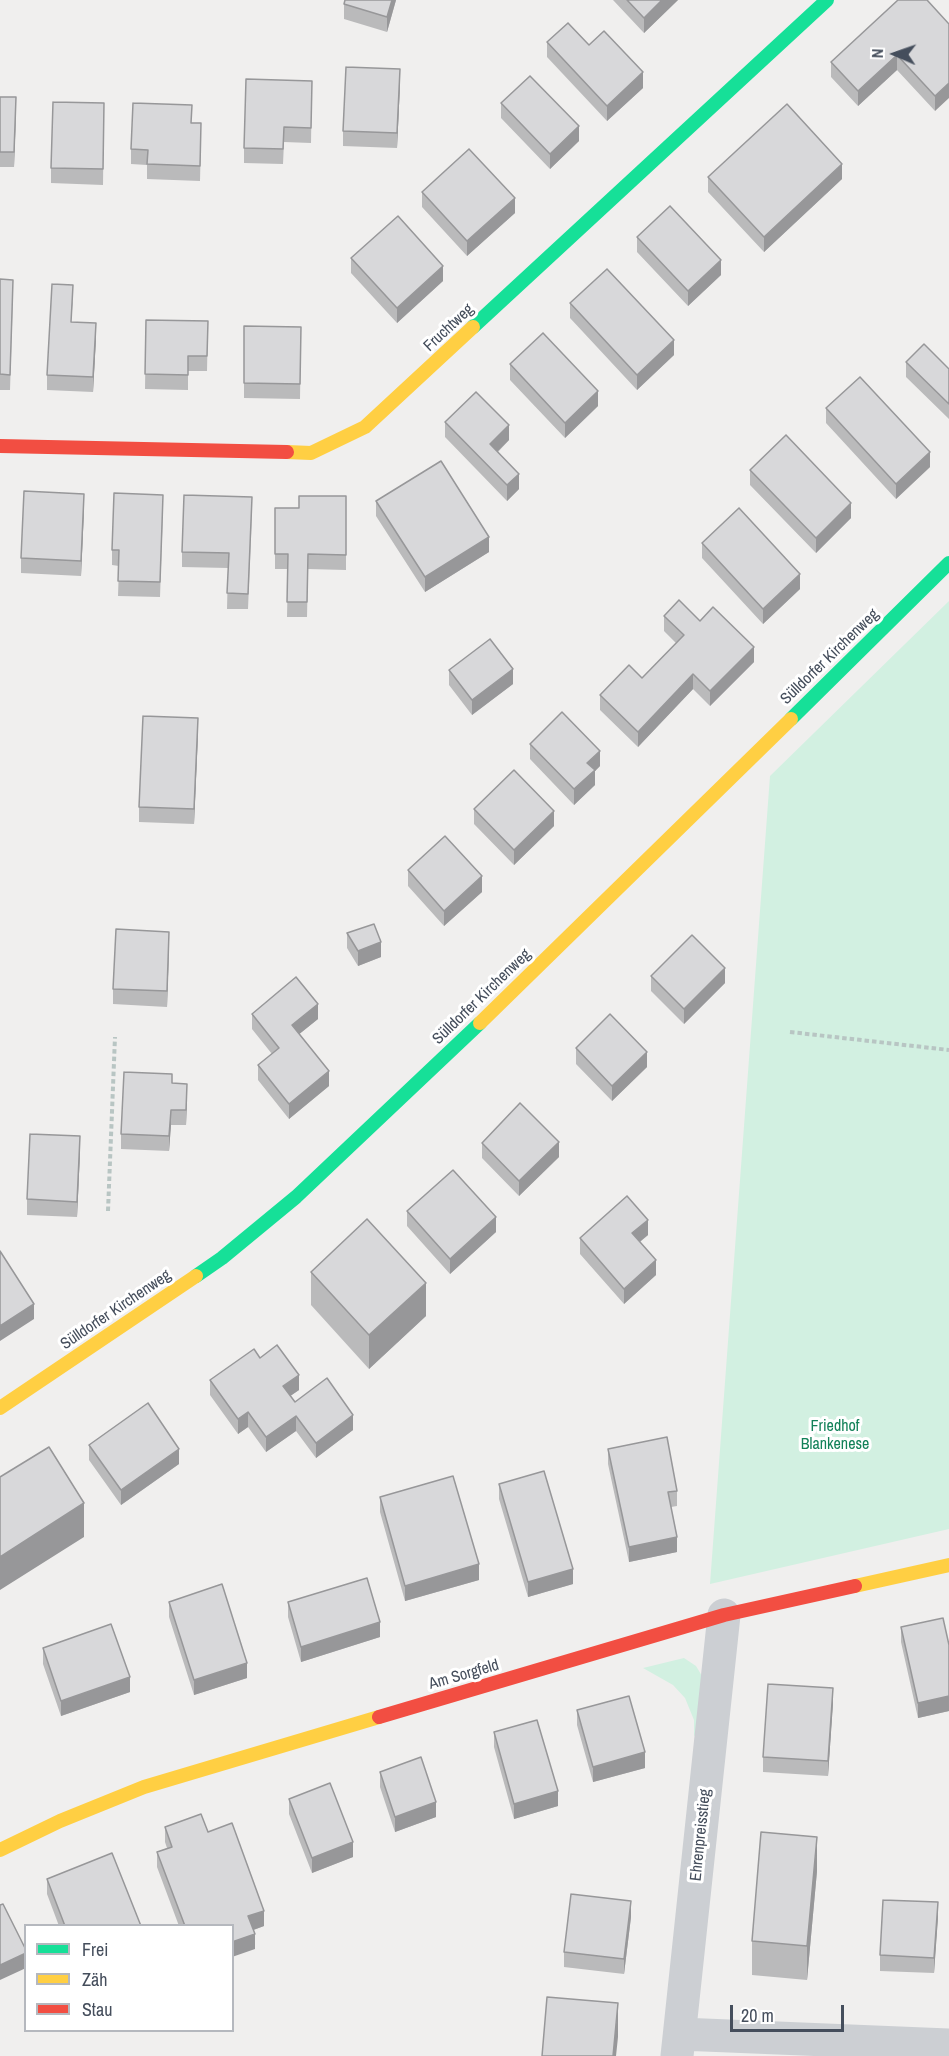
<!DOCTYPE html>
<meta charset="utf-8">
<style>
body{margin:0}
#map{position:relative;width:949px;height:2056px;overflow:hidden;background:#f0efee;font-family:"Archivo Narrow",sans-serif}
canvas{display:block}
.legend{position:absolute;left:24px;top:1924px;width:210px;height:108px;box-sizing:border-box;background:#fff;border:2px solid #b5b8be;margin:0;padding:8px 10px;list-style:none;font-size:18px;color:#454e5c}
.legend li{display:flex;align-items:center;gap:12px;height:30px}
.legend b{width:30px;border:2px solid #b5b8be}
.north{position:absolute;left:865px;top:24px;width:60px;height:60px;-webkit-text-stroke:4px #fff;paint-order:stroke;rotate:272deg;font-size:16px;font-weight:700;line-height:24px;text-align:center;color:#454e5c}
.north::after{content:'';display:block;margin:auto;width:21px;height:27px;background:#454e5c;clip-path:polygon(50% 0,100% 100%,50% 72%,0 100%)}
.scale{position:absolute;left:730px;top:2005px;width:114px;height:27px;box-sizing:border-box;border:3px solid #454e5c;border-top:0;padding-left:8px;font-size:18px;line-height:21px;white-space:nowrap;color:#454e5c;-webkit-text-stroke:4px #fff;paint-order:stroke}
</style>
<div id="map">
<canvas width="949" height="2056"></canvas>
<ul class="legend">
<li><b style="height:8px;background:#16e098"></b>Frei</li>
<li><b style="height:8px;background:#ffcf43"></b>Zäh</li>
<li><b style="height:8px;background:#f24e42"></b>Stau</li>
</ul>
<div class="north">N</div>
<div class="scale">20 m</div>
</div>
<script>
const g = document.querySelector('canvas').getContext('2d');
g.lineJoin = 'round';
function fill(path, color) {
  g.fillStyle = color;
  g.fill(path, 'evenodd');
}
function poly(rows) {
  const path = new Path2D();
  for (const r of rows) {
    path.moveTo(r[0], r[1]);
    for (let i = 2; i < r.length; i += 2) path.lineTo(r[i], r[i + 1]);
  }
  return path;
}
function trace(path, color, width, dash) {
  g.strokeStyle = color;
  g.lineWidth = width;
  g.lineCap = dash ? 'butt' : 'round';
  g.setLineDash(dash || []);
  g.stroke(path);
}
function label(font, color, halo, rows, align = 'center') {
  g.font = font + ' "Archivo Narrow",sans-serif';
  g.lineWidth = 6;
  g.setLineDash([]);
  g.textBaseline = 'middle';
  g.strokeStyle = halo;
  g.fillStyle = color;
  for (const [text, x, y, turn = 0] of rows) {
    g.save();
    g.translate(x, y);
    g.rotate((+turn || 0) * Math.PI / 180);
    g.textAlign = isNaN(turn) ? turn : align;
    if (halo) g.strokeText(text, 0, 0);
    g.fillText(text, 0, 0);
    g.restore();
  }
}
const green = poly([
 [949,601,949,1529,710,1584,770,776],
 [684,1658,696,1666,702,1676,707,1727,694,1736,694,1720,685,1698,673,1685,643,1668]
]);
const path = poly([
 [790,1032,949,1050],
 [108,1211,115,1037]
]);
const street = poly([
 [680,2034,949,2045],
 [677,2056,724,1615]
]);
const fast = poly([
 [473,327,827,0],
 [791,719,949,563],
 [196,1276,222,1258,296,1197,480,1023]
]);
const slow = poly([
 [287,452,311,453,365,427,473,327],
 [480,1023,791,719],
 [0,1408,196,1276],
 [855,1586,949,1565],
 [0,1850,60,1821,144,1787,379,1717]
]);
const jam = poly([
 [0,446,287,452],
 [379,1717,724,1615,855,1586]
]);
const wall = poly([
 [396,0,387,32,344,19,344,4],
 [613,0,678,0,644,33],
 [949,24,935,111,897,70,858,106,831,77,831,62],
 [547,42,589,45,643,88,607,121,547,57],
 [312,81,311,143,284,142,283,164,244,163,244,148],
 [400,84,397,148,343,146,343,131],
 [0,97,16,112,14,167,0,167],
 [104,103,103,185,51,183,51,168],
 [501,103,579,141,550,169,501,118],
 [192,123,201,138,200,181,147,179,147,165,131,164,131,149],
 [708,177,842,179,764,252,708,192],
 [422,192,515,213,467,256,422,207],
 [637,237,721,275,688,306,637,252],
 [351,258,443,281,397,323,351,273],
 [0,279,13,295,10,390,0,390],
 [73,300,71,322,96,338,93,392,47,390,47,375],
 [570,303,674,355,637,390,570,318],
 [146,320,208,321,207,371,188,371,188,390,145,389],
 [244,326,301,327,300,399,244,398],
 [906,362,949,369,949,419,906,377],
 [510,364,598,406,565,438,510,380],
 [826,408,930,467,896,499,826,423],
 [445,422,509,440,498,452,519,489,507,501,445,437],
 [750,470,851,518,816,553,750,485],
 [346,496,346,570,308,569,307,617,287,617,288,569,275,569,275,508,299,508],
 [376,501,489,552,425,592,376,516],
 [84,509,81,576,21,573,21,558],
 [163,510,160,597,118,596,119,566,112,565,112,550],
 [252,512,248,609,227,609,228,568,182,567,182,552],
 [702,543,800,589,763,624,702,558],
 [664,616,700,621,754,662,710,706,693,689,638,747,600,710,600,695,642,678,676,643,664,631],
 [449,670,513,684,472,715,449,685],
 [198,733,194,824,139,822,139,807],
 [530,744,600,766,595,771,595,785,574,805,530,759],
 [474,809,554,826,514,865,474,824],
 [408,870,482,892,444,926,408,886],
 [347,933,381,957,358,966,347,948],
 [169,947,167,1007,113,1004,113,989],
 [651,976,725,983,684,1024,651,991],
 [252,1014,318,1019,299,1034,329,1086,289,1119,258,1080,258,1065,272,1054,252,1029],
 [576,1048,647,1067,612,1101,576,1064],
 [172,1083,187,1099,186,1125,171,1125,169,1151,121,1149,121,1134],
 [482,1143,559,1157,519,1196,482,1158],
 [80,1152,77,1217,27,1215,27,1199],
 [407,1211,496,1232,450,1274,407,1226],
 [648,1235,640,1242,656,1275,624,1304,580,1254,580,1238],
 [311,1272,426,1316,369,1369,311,1305],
 [260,1358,299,1390,290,1396,295,1402,353,1430,316,1458,296,1431,266,1452,248,1427,238,1434,210,1395,210,1380],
 [89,1445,179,1464,121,1505,89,1460],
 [608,1449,677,1491,677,1506,671,1507,677,1552,629,1562,608,1464],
 [499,1484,573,1584,528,1597,499,1499],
 [380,1497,479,1580,405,1601,380,1512],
 [169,1602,247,1678,194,1695,169,1617],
 [288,1602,380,1637,301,1662,288,1617],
 [901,1627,949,1645,949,1711,918,1718,901,1642],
 [43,1648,130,1692,61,1716,43,1664],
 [833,1703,828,1776,763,1772,763,1757],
 [577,1710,645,1768,593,1782,577,1725],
 [494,1732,558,1806,514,1819,494,1747],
 [380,1772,436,1817,395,1832,380,1787],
 [289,1799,353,1857,312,1873,289,1814],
 [165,1827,208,1832,264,1926,253,1930,255,1949,232,1926,179,1926,157,1867,157,1852,167,1848,165,1842],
 [817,1871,807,1980,752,1975,752,1941],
 [47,1879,141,1926,59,1926,47,1894],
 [631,1917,624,1974,564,1967,564,1952],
 [938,1917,934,1973,880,1971,880,1955]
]);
const shadedWall = poly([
 [392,0,396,0,387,32,387,17],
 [662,0,678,0,644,33,644,18],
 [897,55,897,70,858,106,858,91],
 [400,69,400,84,397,148,397,133],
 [643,72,643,88,607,121,607,106],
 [949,83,949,98,935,111,935,96],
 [16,97,16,112,14,167,14,152],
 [579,126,579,141,550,169,550,154],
 [842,164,842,179,764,252,764,237],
 [515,198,515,213,467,256,467,241],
 [721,260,721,275,688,306,688,291],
 [443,266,443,281,397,323,397,308],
 [96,323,96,338,93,392,93,377],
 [674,340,674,355,637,390,637,375],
 [598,391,598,406,565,438,565,423],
 [509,425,509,440,490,459,490,444],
 [930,452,930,467,896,499,896,484],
 [519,474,519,489,507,501,507,485],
 [84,494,84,509,81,576,81,561],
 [851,503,851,518,816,553,816,538],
 [489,537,489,552,425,592,425,577],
 [800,574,800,589,763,624,763,609],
 [754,647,754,662,710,706,710,691],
 [513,669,513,684,472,715,472,700],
 [693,674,693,689,638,747,638,732],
 [198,718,198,733,194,824,194,809],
 [600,751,600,766,595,771,595,785,574,805,574,789,587,763],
 [554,811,554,826,514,865,514,850],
 [482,876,482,892,444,926,444,911],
 [169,932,169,947,167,1007,167,991],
 [381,942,381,957,358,966,358,951],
 [725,968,725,983,684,1024,684,1009],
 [318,1004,318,1019,292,1040,292,1025],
 [647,1052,647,1067,612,1101,612,1086],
 [329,1071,329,1086,289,1119,289,1104],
 [187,1084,187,1099,186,1125,186,1110],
 [171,1110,171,1125,169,1151,169,1136],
 [80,1136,80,1152,77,1217,77,1202],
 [559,1142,559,1157,519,1196,519,1181],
 [496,1217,496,1232,450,1274,450,1259],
 [648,1220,648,1235,632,1248,632,1233],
 [656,1260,656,1275,624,1304,624,1289],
 [426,1283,426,1316,369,1369,369,1335],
 [34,1304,34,1319,0,1341,0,1326],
 [299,1375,299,1390,283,1401,283,1386],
 [248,1412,248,1427,238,1434,238,1419],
 [353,1415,353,1430,316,1458,316,1443],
 [296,1416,296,1431,266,1452,266,1437],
 [179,1449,179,1464,121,1505,121,1490],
 [84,1503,84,1537,0,1590,0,1557],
 [677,1537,677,1552,629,1562,629,1547],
 [479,1564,479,1580,405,1601,405,1586],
 [573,1569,573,1584,528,1597,528,1582],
 [380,1622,380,1637,301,1662,301,1647],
 [247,1663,247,1678,194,1695,194,1680],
 [130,1677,130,1692,61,1716,61,1701],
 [833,1688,833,1703,828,1776,828,1761],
 [949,1696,949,1711,918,1718,918,1703],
 [645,1752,645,1768,593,1782,593,1767],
 [558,1791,558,1806,514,1819,514,1804],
 [436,1802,436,1817,395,1832,395,1817],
 [817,1837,817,1871,807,1980,807,1946],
 [353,1842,353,1857,312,1873,312,1858],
 [631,1901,631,1917,624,1974,624,1959],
 [938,1902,938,1917,934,1973,934,1958],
 [264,1911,264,1926,248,1932,248,1916],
 [255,1934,255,1949,232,1957,232,1942],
 [26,1953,26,1968,0,1980,0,1965],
 [618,2003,618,2037,616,2056,613,2056]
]);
const building = poly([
 [345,0,392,0,387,17,344,4,345,0],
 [627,0,662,0,644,18,627,0],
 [898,0,927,0,949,24,949,83,935,96,897,55,858,91,831,62,898,0],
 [568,23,589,45,604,31,643,72,607,106,547,42,568,23],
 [346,67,400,69,397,133,343,131,346,67],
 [530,76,579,126,550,154,501,103,530,76],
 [246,79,312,81,311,128,284,127,283,149,244,148,246,79],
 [0,97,16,97,14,152,0,152,0,97],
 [53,102,104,103,103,169,51,168,53,102],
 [133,103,192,105,191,123,201,123,200,166,147,164,148,150,131,149,133,103],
 [787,104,842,164,764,237,708,177,787,104],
 [469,149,515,198,467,241,422,192,469,149],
 [670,206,721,260,688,291,637,237,670,206],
 [398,216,443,266,397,308,351,258,398,216],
 [607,269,674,340,637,375,570,303,607,269],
 [0,279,13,280,10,375,0,374,0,279],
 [52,284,73,285,71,322,96,323,93,377,47,375,52,284],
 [146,320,208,321,207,356,188,356,188,375,145,374,146,320],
 [244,326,301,327,300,384,244,383,244,326],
 [543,333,598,391,565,423,510,364,543,333],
 [924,344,949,369,949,404,906,362,924,344],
 [860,377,930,452,896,484,826,408,860,377],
 [476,392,509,425,490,444,519,474,507,485,445,422,476,392],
 [786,435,851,503,816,538,750,470,786,435],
 [441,461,489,537,425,577,376,501,441,461],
 [24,491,84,494,81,561,21,558,24,491],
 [114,493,163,495,160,582,118,581,119,550,112,550,114,493],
 [184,495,252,497,248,594,227,593,229,553,182,552,184,495],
 [299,496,346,496,346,555,308,554,307,602,287,602,288,554,275,554,275,508,299,508,299,496],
 [739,508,800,574,763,609,702,543,739,508],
 [679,600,700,621,713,607,754,647,710,691,693,674,638,732,600,695,629,665,642,678,684,635,664,616,679,600],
 [490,639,513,669,472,700,449,670,490,639],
 [562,712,600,751,587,763,595,770,574,789,530,744,562,712],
 [143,716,198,718,194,809,139,807,143,716],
 [514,770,554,811,514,850,474,809,514,770],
 [445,836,482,876,444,911,408,870,445,836],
 [374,924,381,942,358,951,347,933,374,924],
 [116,929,169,932,167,991,113,989,116,929],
 [692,935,725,968,684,1009,651,976,692,935],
 [296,977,318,1004,292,1025,329,1071,289,1104,258,1065,279,1048,252,1014,296,977],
 [610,1014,647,1052,612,1086,576,1048,610,1014],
 [124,1072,172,1074,172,1083,187,1084,186,1110,171,1110,169,1136,121,1134,124,1072],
 [520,1103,559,1142,519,1181,482,1143,520,1103],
 [30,1134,80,1136,77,1202,27,1199,30,1134],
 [453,1170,496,1217,450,1259,407,1211,453,1170],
 [627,1196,648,1220,632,1233,656,1260,624,1289,580,1238,627,1196],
 [367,1219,426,1283,369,1335,311,1272,367,1219],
 [0,1251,34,1304,0,1326,0,1251],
 [277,1345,299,1375,283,1386,295,1402,327,1378,353,1415,316,1443,296,1416,266,1437,248,1412,238,1419,210,1380,254,1349,260,1358,277,1345],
 [148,1403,179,1449,121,1490,89,1445,148,1403],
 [667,1437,677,1491,668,1492,677,1537,629,1547,608,1449,667,1437],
 [49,1447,84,1503,0,1557,0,1477,49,1447],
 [544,1471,573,1569,528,1582,499,1484,544,1471],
 [453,1476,479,1564,405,1586,380,1497,453,1476],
 [367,1578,380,1622,301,1647,288,1602,367,1578],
 [222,1584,247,1663,194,1680,169,1602,222,1584],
 [943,1618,949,1645,949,1696,918,1703,901,1627,943,1618],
 [111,1624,130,1677,61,1701,43,1648,111,1624],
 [768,1684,833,1688,828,1761,763,1757,768,1684],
 [629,1696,645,1752,593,1767,577,1710,629,1696],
 [537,1720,558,1791,514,1804,494,1732,537,1720],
 [421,1757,436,1802,395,1817,380,1772,421,1757],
 [330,1783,353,1842,312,1858,289,1799,330,1783],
 [201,1814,208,1832,232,1823,264,1911,248,1916,255,1934,232,1942,232,1926,185,1926,157,1852,172,1847,165,1827,201,1814],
 [761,1832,817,1837,807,1946,752,1941,761,1832],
 [112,1853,141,1926,65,1926,47,1879,112,1853],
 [571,1894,631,1901,624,1959,564,1952,571,1894],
 [883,1900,938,1902,934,1958,880,1955,883,1900],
 [3,1904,26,1950,26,1953,0,1965,0,1905,3,1904],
 [547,1997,618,2003,613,2056,542,2056,547,1997]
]);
const streetNames = [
 ["Fruchtweg",449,328,-43],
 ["Sülldorfer Kirchenweg",830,657,-44],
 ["Sülldorfer Kirchenweg",482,997,-44],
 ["Sülldorfer Kirchenweg",116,1310,-34],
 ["Am Sorgfeld",464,1675,-16],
 ["Ehrenpreisstieg",701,1835,-84]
];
const parkNames = [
 ["Friedhof",835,1427],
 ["Blankenese",835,1445]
];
fill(green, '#d2f0e1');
trace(path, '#b8c5c3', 4, [4.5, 3]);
trace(street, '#cccfd3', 33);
trace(fast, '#16e098', 14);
trace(slow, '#ffcf43', 14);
trace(jam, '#f24e42', 14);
fill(wall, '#bababb');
fill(shadedWall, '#979799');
fill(building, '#d8d8da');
trace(building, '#979799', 1.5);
label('16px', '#454e5c', '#fff', streetNames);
label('16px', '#128158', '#fff', parkNames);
</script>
